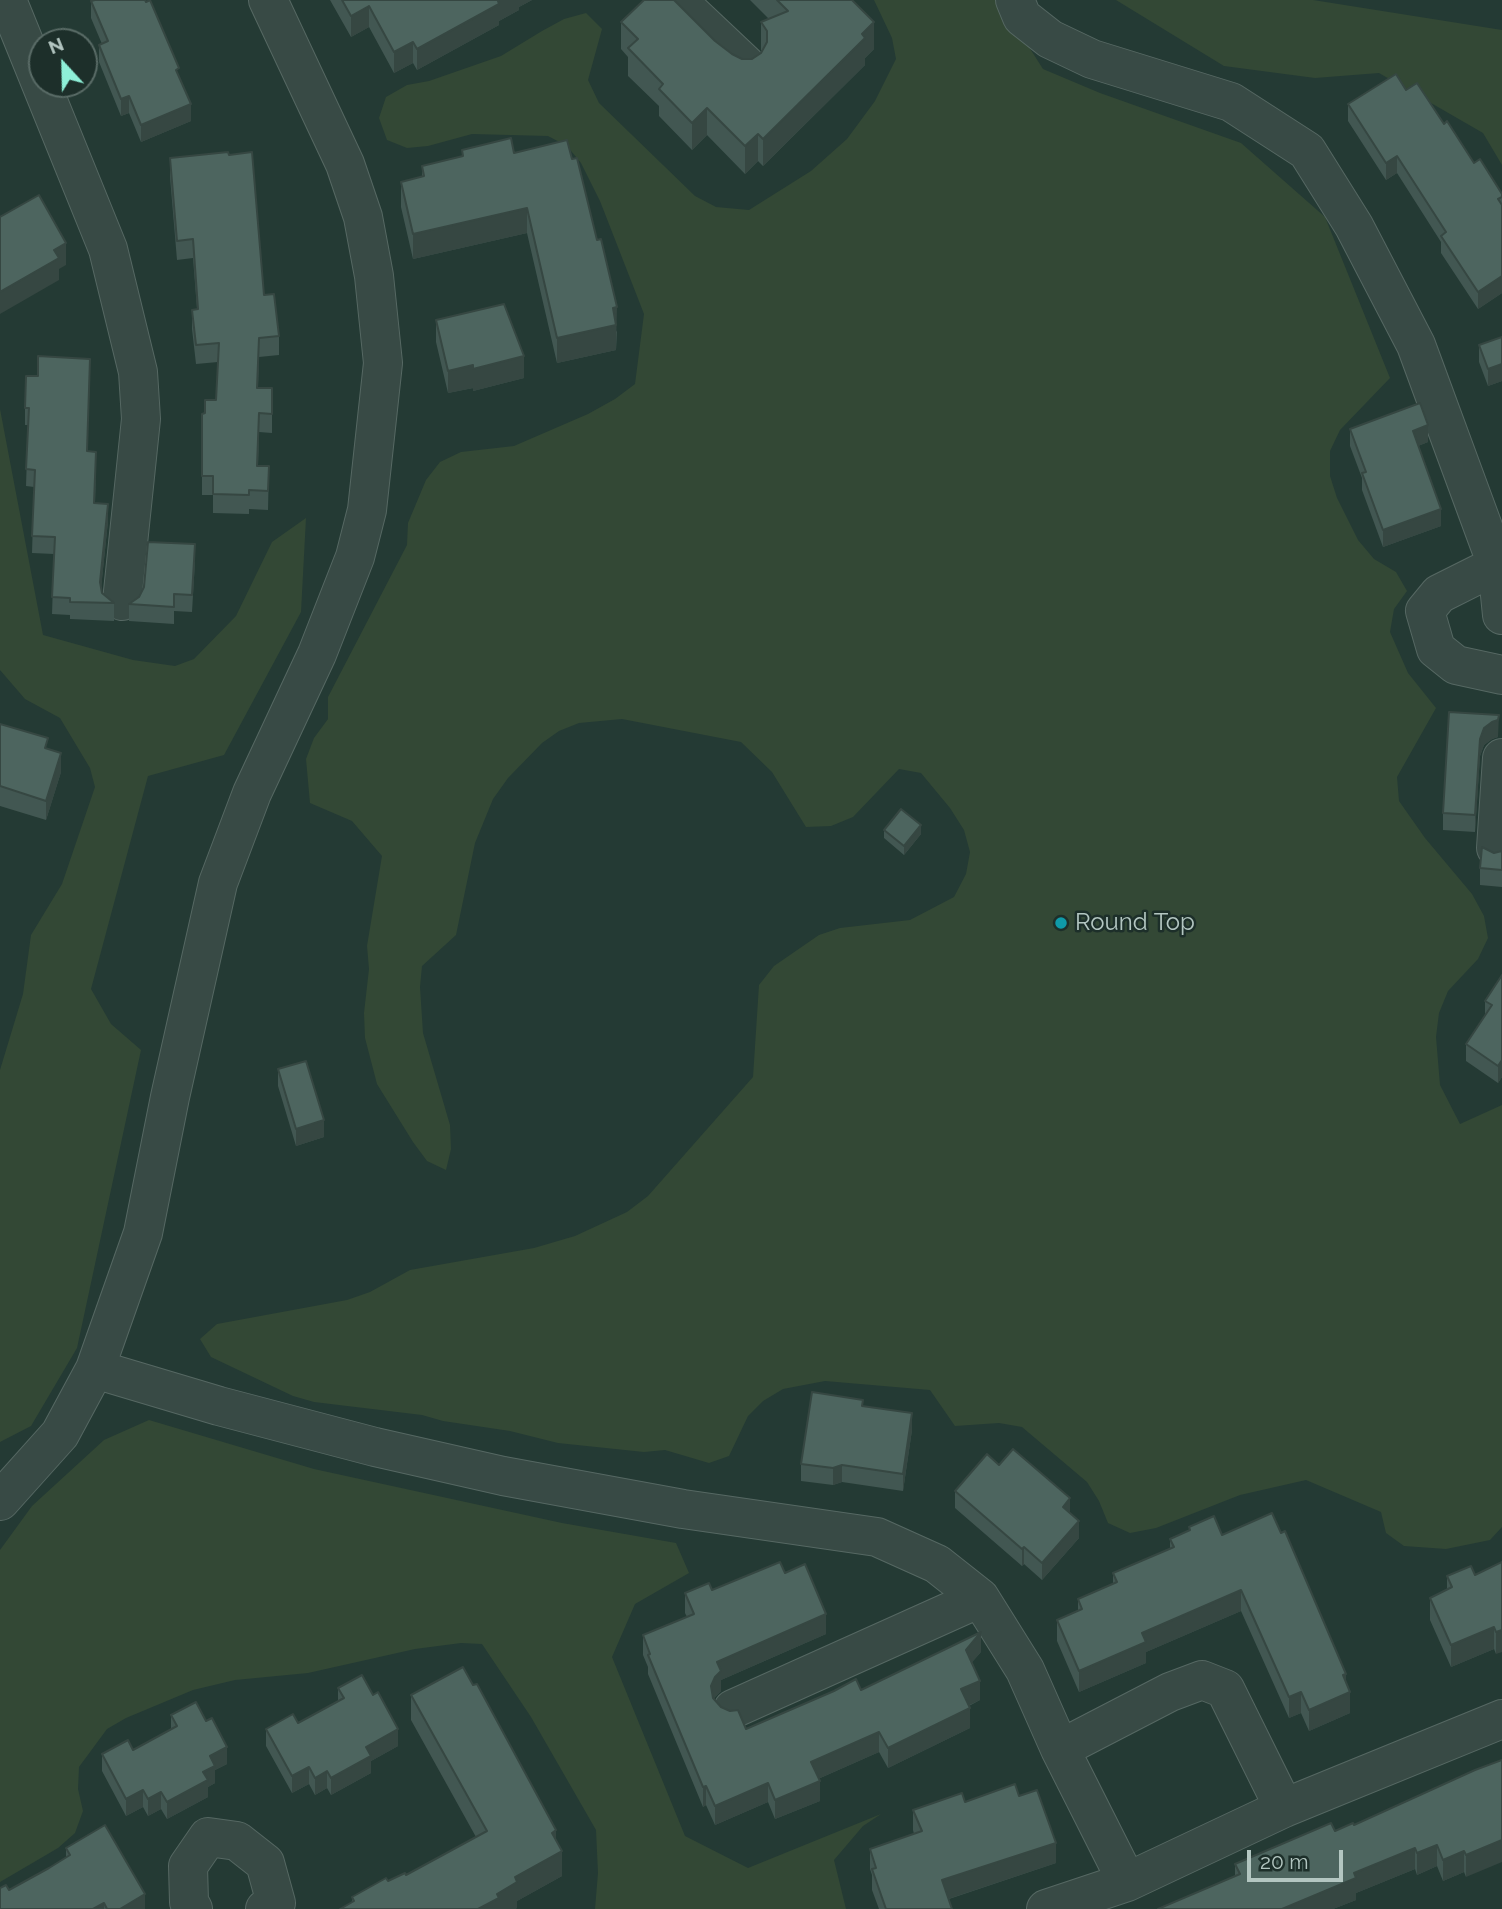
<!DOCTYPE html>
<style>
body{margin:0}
#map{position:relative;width:1502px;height:1909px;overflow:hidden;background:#243a34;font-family:Raleway,sans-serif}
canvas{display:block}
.north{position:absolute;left:28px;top:28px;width:70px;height:70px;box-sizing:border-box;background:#1d2f2a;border:2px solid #596b66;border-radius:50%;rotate:338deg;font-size:19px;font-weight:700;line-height:28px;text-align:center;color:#b3c6c1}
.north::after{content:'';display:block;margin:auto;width:24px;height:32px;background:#8ef0d8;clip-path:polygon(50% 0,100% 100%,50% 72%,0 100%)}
.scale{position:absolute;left:1247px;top:1850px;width:96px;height:32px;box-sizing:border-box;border:4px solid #b3c6c1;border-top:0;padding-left:9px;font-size:21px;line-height:24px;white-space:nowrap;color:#b3c6c1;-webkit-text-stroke:5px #1d2f2a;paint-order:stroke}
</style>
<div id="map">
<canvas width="1502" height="1909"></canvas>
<div class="north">N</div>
<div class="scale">20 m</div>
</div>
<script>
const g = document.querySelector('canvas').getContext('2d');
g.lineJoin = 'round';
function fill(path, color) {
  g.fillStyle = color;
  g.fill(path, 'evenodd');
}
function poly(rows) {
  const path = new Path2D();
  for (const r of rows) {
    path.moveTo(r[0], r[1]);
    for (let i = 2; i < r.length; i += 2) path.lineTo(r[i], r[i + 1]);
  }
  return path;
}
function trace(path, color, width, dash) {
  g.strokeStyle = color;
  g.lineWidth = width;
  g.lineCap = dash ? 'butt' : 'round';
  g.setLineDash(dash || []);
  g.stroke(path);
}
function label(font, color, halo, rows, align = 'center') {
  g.font = font + ' Raleway,sans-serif';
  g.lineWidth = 5;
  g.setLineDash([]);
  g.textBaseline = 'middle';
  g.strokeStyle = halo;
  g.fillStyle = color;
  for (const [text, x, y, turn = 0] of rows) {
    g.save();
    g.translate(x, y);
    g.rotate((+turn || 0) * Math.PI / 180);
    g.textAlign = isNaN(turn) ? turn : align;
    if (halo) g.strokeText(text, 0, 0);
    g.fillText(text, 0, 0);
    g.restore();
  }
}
const green = poly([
 [874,0,999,0,1043,69,1100,93,1241,143,1325,217,1390,378,1340,430,1330,451,1330,476,1337,498,1358,540,1374,559,1396,572,1407,591,1394,609,1390,632,1408,673,1436,708,1397,777,1399,801,1425,838,1472,894,1484,916,1488,938,1478,959,1448,991,1439,1013,1436,1037,1440,1085,1460,1124,1502,1105,1502,1527,1490,1540,1446,1549,1404,1546,1386,1533,1381,1512,1306,1480,1240,1495,1156,1528,1130,1533,1108,1523,1099,1501,1087,1482,1022,1427,999,1423,955,1426,930,1390,825,1381,783,1389,763,1401,748,1416,729,1456,709,1463,665,1450,644,1452,558,1443,510,1431,443,1421,422,1415,314,1402,293,1396,211,1357,200,1339,217,1324,347,1300,370,1292,410,1270,534,1248,575,1236,627,1212,648,1196,753,1077,759,985,774,966,819,935,840,928,910,920,954,897,966,874,970,852,964,830,950,808,921,773,899,769,853,817,831,826,806,827,772,772,741,742,622,719,579,723,559,731,542,743,508,778,493,799,475,843,456,935,422,966,420,987,423,1033,450,1125,451,1149,446,1170,427,1161,413,1142,377,1084,365,1038,364,1013,369,969,367,946,382,856,352,821,310,803,306,759,314,738,328,719,328,697,407,545,408,523,426,480,440,462,461,452,514,446,588,414,615,399,635,384,644,314,600,201,581,163,567,146,548,136,472,134,428,146,407,148,387,140,379,118,386,97,407,85,429,81,501,56,542,31,564,19,586,13,602,29,588,80,599,103,695,196,716,207,749,210,811,171,847,139,875,101,896,59,892,38],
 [1116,0,1313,0,1502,30,1502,165,1483,133,1379,73,1315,78,1224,66],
 [0,409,43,635,133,660,175,666,194,659,236,616,272,542,306,518,301,612,224,755,148,776,91,989,111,1024,141,1050,77,1348,31,1426,0,1442,0,1070,23,994,31,935,62,884,95,787,90,768,60,718,25,699,0,670],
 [149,1420,314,1469,562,1523,676,1543,689,1573,635,1604,612,1657,685,1836,748,1868,881,1814,863,1826,834,1860,846,1909,595,1909,598,1873,596,1830,531,1717,482,1644,461,1643,415,1649,308,1673,235,1680,193,1690,126,1718,107,1729,79,1767,78,1789,83,1811,75,1833,58,1848,0,1882,0,1550,32,1506,104,1440]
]);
const minor = poly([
 [7,0,108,249,138,372,141,419,122,601],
 [677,0,746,65],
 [1015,0,1022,17,1050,39,1092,59,1231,102,1307,151,1354,226,1416,345,1497,565,1502,615],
 [1497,565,1439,594,1425,611,1436,649,1456,665,1502,675],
 [1496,848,1502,758],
 [95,1369,219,1406,375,1447,503,1476,683,1509,877,1537,937,1564,980,1598,1025,1670,1060,1749,1127,1882],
 [0,1501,60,1434,95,1369,143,1233,170,1097,218,883,252,793,317,654,355,557,367,510,383,363,374,276,363,217,345,164,268,0],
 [733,1709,980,1598],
 [1060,1749,1170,1692,1202,1680,1225,1689,1284,1808],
 [193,1909,189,1902,188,1866,208,1837,237,1841,265,1863,276,1903,265,1909],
 [1046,1909,1127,1882,1284,1808,1502,1719]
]);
const wall = poly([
 [330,0,532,0,519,7,519,10,499,21,499,25,417,70,413,63,394,73,369,27,351,37],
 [750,0,852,0,874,49,865,58,865,65,763,166,758,161,745,174,707,135,692,150,659,116,659,106,628,76,628,57,621,49,621,22,715,41,732,54,742,59,752,59,761,53,762,51,761,50,761,22,769,19],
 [91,1,179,76,191,121,141,142,129,113,121,116,99,62,99,45,102,44,91,18],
 [1406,90,1444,124,1474,163,1502,194,1502,293,1478,309,1441,253,1441,242,1397,173,1386,180,1348,121,1348,104],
 [462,150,514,153,617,332,616,350,557,363,527,233,413,259,401,207,401,182,422,177,422,166,462,156],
 [170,158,264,295,279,336,279,355,259,357,258,388,272,388,272,433,259,432,258,466,269,466,268,510,249,509,249,514,213,513,213,495,202,495,202,414,205,413,216,400,218,362,196,364,192,329,192,310,197,309,193,258,177,260,170,177],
 [436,320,524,378,473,391,473,388,448,393,436,342],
 [1502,337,1502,381,1488,386,1479,362,1479,345],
 [90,376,87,451,96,469,95,503,108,521,101,588,102,593,114,603,114,621,70,619,70,615,52,614,54,554,32,553,34,487,26,486,28,425,25,425,25,408],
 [1350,429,1428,442,1418,446,1441,526,1383,547,1362,490,1362,478,1350,446],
 [195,561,192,612,174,611,174,624,129,621,129,604],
 [1449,712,1498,737,1492,739,1484,745,1480,756,1475,832,1443,830,1443,813],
 [0,724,48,749,61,772,46,820,0,806],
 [884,830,921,834,904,855,884,838],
 [1502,851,1502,887,1480,885,1480,868,1494,853],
 [1502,975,1502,1077,1498,1083,1466,1061,1466,1044,1485,1016,1485,1001],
 [278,1069,324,1137,296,1146,278,1086],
 [863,1406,912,1430,903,1491,842,1482,833,1485,801,1481,801,1464],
 [999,1465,1070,1514,1079,1538,1042,1580,1024,1564,1022,1566,955,1508,955,1491],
 [1189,1527,1222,1535,1346,1683,1350,1713,1309,1731,1301,1713,1289,1718,1241,1611,1146,1652,1146,1663,1079,1692,1057,1641,1057,1620,1078,1611,1078,1599,1113,1584,1113,1573,1170,1549,1170,1539,1189,1531],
 [1502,1562,1496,1654,1494,1649,1451,1667,1430,1620,1430,1598,1447,1590,1447,1576,1475,1575],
 [785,1573,826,1634,721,1680,721,1691,715,1697,714,1699,721,1707,746,1729,861,1690,981,1652,972,1662,980,1700,969,1706,970,1728,888,1768,879,1752,818,1779,820,1801,775,1819,768,1802,715,1825,706,1805,703,1807,648,1674,648,1667,643,1655,643,1635,687,1617,685,1613,685,1593,712,1590],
 [338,1688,398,1746,371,1761,371,1773,331,1795,327,1788,315,1795,309,1784,292,1793,266,1746,266,1729,298,1723,338,1702],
 [411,1695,556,1841,562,1876,517,1901,517,1908,515,1909,340,1909,352,1902,352,1897,406,1875,476,1837,411,1720],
 [171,1715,227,1764,215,1770,215,1783,208,1787,208,1797,167,1819,161,1809,148,1816,143,1807,126,1816,102,1771,102,1754,133,1750,171,1729],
 [1475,1770,1466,1877,1464,1872,1443,1881,1437,1866,1417,1875,1415,1869,1356,1893,1356,1900,1333,1909,1158,1909,1235,1876,1235,1864,1354,1825],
 [1019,1796,1056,1863,949,1899,952,1909,879,1909,872,1890,872,1875,870,1869,870,1849,914,1834,913,1830,913,1810,965,1802],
 [66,1848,145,1909,0,1909,9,1890,66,1858]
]);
const shadedWall = poly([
 [499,0,532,0,519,7,519,10,499,21,499,25,417,70,417,49],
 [369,6,369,27,351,37,351,16],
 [874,22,874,49,865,58,865,65,763,166,763,139],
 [413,42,413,63,394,73,394,52],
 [129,96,129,113,121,116,121,99],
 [191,104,191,121,141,142,141,125],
 [707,108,707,135,692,150,692,123],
 [758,134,758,161,745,174,745,146],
 [1397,156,1397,173,1386,180,1386,163],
 [527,208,527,233,413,259,413,234],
 [66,243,66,265,59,269,59,280,0,314,0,292,54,250],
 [1502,276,1502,293,1478,309,1478,292],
 [617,307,616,350,557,363,557,338,613,308],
 [524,356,524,378,473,391,473,369],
 [1502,364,1502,381,1488,386,1488,369],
 [473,365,473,388,448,393,448,371],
 [1428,425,1428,442,1413,448,1413,431],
 [108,504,108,521,100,599,100,582],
 [1441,509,1441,526,1383,547,1383,530],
 [1499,715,1498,737,1492,739,1484,745,1480,756,1475,832,1475,815,1480,739,1484,728],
 [61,753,61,772,46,820,46,801],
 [921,825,921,834,904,855,904,846],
 [1502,1060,1502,1077,1498,1083,1498,1066],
 [324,1120,324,1137,296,1146,296,1129],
 [912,1413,912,1430,903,1491,903,1474],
 [842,1465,842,1482,833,1485,833,1468],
 [1070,1498,1070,1515,1063,1507],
 [1079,1521,1079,1538,1042,1580,1042,1563],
 [1024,1547,1024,1564,1022,1566,1022,1549],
 [1241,1590,1241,1611,1146,1652,1146,1663,1079,1692,1079,1671,1142,1633],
 [826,1614,826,1634,721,1680,721,1691,715,1697,711,1706,711,1686,717,1662],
 [1494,1627,1494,1649,1451,1667,1451,1645],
 [1502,1630,1502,1652,1496,1654,1496,1632],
 [981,1632,981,1652,966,1669,966,1650],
 [1346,1674,1346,1694,1350,1692,1350,1713,1309,1731,1309,1710,1343,1675],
 [980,1681,980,1700,961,1709,961,1689],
 [1301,1692,1301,1713,1289,1718,1289,1697],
 [970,1708,970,1728,888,1768,888,1748],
 [398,1729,398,1746,371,1761,371,1773,331,1795,331,1778,366,1747],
 [879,1732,879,1752,811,1782,811,1762],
 [227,1747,227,1764,215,1770,215,1783,208,1787,208,1797,167,1819,167,1802,203,1772,210,1756],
 [309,1767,309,1784,292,1793,292,1776],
 [327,1771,327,1788,315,1795,315,1778],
 [820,1781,820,1801,775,1819,775,1800],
 [768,1783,768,1802,715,1825,715,1806],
 [706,1786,706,1805,703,1807,703,1787],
 [143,1790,143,1807,126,1816,126,1799],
 [161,1792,161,1809,148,1816,148,1799],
 [556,1830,556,1854,562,1851,562,1876,517,1901,517,1908,515,1909,478,1909,515,1877,552,1833],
 [1502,1840,1502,1862,1466,1877,1466,1855],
 [1056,1843,1056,1863,942,1901,942,1880],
 [1437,1845,1437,1866,1417,1875,1417,1853],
 [1415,1848,1415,1869,1356,1893,1356,1900,1333,1909,1282,1909,1354,1873],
 [1464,1851,1464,1872,1443,1881,1443,1860],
 [145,1894,145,1909,120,1909],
 [104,1903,104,1909,93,1909]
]);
const building = poly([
 [95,0,145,0,146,2,150,0,179,68,176,70,191,104,141,125,129,96,121,99,99,45,108,41,91,1,95,0],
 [342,0,499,0,498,1,499,4,417,49,413,42,394,52,369,6,351,16,342,0],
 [644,0,674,0,715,41,732,54,742,59,752,59,761,53,767,42,767,31,761,22,788,11,777,0,852,0,874,22,862,34,865,38,763,139,758,134,745,146,707,108,692,123,659,89,663,84,628,48,638,39,621,22,644,0],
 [1396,74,1406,90,1417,83,1444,124,1447,121,1474,163,1480,159,1502,194,1502,197,1498,199,1502,205,1502,276,1478,292,1441,236,1446,232,1397,156,1386,163,1348,104,1396,74],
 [511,138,514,153,567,140,572,159,577,158,597,240,601,239,617,307,613,308,616,325,557,338,527,208,413,234,401,182,424,176,422,166,463,156,462,150,511,138],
 [228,152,229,155,252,152,264,295,274,294,279,336,259,338,257,388,272,388,272,414,259,413,257,466,269,466,268,491,249,490,249,495,213,494,213,476,202,476,202,414,205,413,205,400,216,400,219,343,196,345,192,310,198,309,193,239,177,241,170,158,228,152],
 [39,195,66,243,54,250,59,258,0,292,0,217,39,195],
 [504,304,524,356,473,369,473,365,448,371,436,320,504,304],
 [1502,337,1502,364,1488,369,1479,345,1502,337],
 [38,356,90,359,87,451,96,452,94,503,108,504,100,582,102,593,114,603,70,602,70,598,52,597,55,537,32,536,35,470,26,469,29,408,25,408,26,376,38,376,38,356],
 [1420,403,1428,425,1413,431,1441,509,1383,530,1362,473,1366,472,1350,429,1420,403],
 [148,542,195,544,192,595,174,594,174,607,129,604,139,597,144,587,148,542],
 [1449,712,1499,715,1498,720,1492,722,1484,728,1480,739,1475,815,1443,813,1449,712],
 [0,724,48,738,45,748,61,753,46,801,0,786,0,724],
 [901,809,921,825,904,846,884,830,901,809],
 [1482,847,1494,853,1502,851,1502,870,1480,868,1482,847],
 [1502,975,1502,1060,1498,1066,1466,1044,1492,1005,1485,1001,1502,975],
 [306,1061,324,1120,296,1129,278,1069,306,1061],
 [812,1392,863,1400,862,1406,912,1413,903,1474,842,1465,833,1468,801,1464,812,1392],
 [1013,1449,1070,1498,1063,1507,1079,1521,1042,1563,1024,1547,1022,1549,955,1491,987,1454,999,1465,1013,1449],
 [1272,1513,1281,1533,1285,1531,1346,1674,1343,1675,1350,1692,1309,1710,1301,1692,1289,1697,1241,1590,1142,1633,1146,1642,1079,1671,1057,1620,1082,1609,1078,1599,1117,1582,1113,1573,1174,1547,1170,1539,1190,1530,1189,1527,1214,1516,1222,1535,1272,1513],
 [780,1562,785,1573,805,1564,826,1614,717,1662,721,1671,715,1677,711,1686,713,1698,721,1707,730,1711,738,1710,746,1729,834,1691,856,1679,861,1690,981,1632,966,1650,980,1681,961,1689,970,1708,888,1748,879,1732,811,1762,820,1781,775,1800,768,1783,715,1806,706,1786,703,1787,675,1720,648,1655,650,1654,643,1635,694,1614,685,1593,709,1583,712,1590,780,1562],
 [1502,1562,1502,1630,1496,1632,1494,1627,1451,1645,1430,1598,1452,1587,1447,1576,1471,1566,1475,1575,1502,1562],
 [463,1667,473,1685,477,1684,556,1830,552,1833,562,1851,515,1877,517,1882,497,1894,499,1898,478,1909,340,1909,354,1901,352,1897,386,1878,388,1881,405,1873,406,1875,487,1831,411,1695,463,1667],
 [362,1675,373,1695,378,1692,398,1729,366,1747,371,1756,331,1778,327,1771,315,1778,309,1767,292,1776,266,1729,293,1714,298,1723,344,1698,338,1688,362,1675],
 [196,1702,206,1721,212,1718,227,1747,210,1756,215,1766,203,1772,208,1780,167,1802,161,1792,148,1799,143,1790,126,1799,102,1754,128,1740,133,1750,177,1726,171,1715,196,1702],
 [1502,1760,1502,1840,1466,1855,1464,1851,1443,1860,1437,1845,1417,1853,1415,1848,1354,1873,1356,1878,1282,1909,1158,1909,1240,1874,1235,1864,1331,1823,1335,1831,1353,1823,1354,1825,1475,1770,1502,1760],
 [1015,1784,1019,1796,1037,1790,1056,1843,942,1880,952,1909,886,1909,872,1869,876,1868,870,1849,922,1831,913,1810,962,1793,965,1802,1015,1784],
 [105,1825,145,1894,120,1909,107,1909,104,1903,93,1909,0,1909,0,1888,6,1885,9,1890,49,1868,70,1855,66,1848,105,1825]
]);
const markers = [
 [1061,923,7,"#0f9aa8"]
];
const poiNames = [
 ["Round Top",1075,923]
];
fill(green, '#334835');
trace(minor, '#566863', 40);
trace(minor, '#384a45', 38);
fill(wall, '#425752');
fill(shadedWall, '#364742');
fill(building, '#4d655f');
trace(building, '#364742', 2);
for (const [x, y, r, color] of markers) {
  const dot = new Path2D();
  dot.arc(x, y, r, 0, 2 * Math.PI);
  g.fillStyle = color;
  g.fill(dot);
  trace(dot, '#1d2f2a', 2.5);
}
label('24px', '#b3c6c1', '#1d2f2a', poiNames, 'left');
</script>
